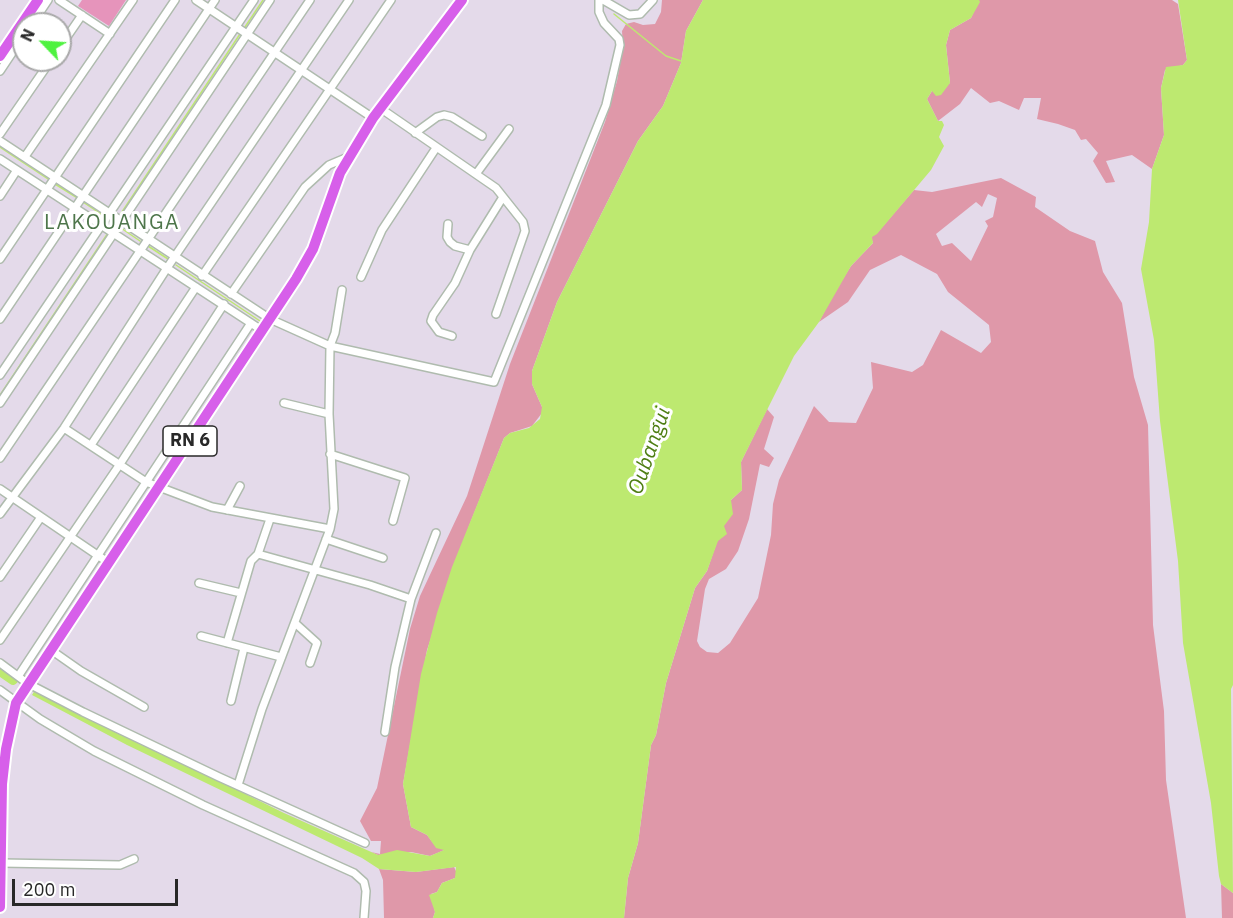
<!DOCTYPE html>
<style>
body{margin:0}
#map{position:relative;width:1233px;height:918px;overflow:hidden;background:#e4daea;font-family:"IBM Plex Sans",sans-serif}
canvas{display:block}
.north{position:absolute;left:12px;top:12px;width:60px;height:60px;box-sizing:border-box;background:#fff;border:2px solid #a9a9a9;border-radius:50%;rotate:295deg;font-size:16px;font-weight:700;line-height:24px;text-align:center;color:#282828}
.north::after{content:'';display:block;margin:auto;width:21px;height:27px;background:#4ef23f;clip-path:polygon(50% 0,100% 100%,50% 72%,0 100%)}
.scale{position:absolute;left:12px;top:879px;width:166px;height:27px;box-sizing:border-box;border:3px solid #282828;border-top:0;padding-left:8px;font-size:18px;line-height:21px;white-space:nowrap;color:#282828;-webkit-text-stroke:4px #fff;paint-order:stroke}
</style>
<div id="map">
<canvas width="1233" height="918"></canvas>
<div class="north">N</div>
<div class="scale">200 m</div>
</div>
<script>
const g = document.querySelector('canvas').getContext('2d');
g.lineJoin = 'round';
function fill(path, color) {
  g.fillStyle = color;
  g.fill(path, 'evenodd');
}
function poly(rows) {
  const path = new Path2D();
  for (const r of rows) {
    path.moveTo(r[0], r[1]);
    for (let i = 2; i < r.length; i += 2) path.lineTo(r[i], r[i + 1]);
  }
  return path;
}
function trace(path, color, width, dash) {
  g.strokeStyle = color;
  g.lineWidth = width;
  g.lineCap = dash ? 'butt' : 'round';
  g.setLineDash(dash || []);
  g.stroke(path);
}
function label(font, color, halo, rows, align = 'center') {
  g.font = font + ' "IBM Plex Sans",sans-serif';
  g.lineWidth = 6;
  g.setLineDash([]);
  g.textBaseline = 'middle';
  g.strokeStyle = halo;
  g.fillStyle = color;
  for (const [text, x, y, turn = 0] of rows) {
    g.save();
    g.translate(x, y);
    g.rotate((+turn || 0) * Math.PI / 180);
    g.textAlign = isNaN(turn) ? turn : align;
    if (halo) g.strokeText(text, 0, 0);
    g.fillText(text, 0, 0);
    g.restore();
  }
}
const green = poly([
 [662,0,703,0,686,31,681,63,663,106,638,141,557,302,532,371,532,384,542,407,542,413,532,426,510,433,504,438,469,526,427,650,403,784,411,827,427,835,434,844,447,849,430,856,411,852,378,855,371,852,380,854,381,841,371,841,360,821,377,788,410,629,420,596,467,496,510,364,605,122,617,81,623,48,622,31,626,24,634,22,643,25,655,24,661,12],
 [979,0,1172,0,1178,4,1187,60,1183,65,1165,70,1161,88,1164,135,1152,169,1132,155,1106,161,1115,182,1106,183,1093,161,1098,153,1086,139,1081,140,1075,130,1058,124,1037,119,1041,98,1024,98,1019,110,999,101,990,103,971,88,960,104,938,121,927,99,932,91,950,83,946,45,950,30,971,18],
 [1001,178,1036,197,1035,207,1070,231,1095,241,1103,272,1122,303,1134,377,1148,425,1153,625,1164,711,1166,780,1186,918,624,918,628,878,638,843,651,745,656,735,666,683,695,588,707,571,731,500,742,490,741,462,767,409,774,417,764,449,774,458,769,467,760,464,749,519,738,551,726,569,709,579,705,589,697,641,700,647,707,652,718,653,730,643,758,598,771,535,773,504,779,480,814,406,829,422,856,423,873,388,871,362,912,372,923,365,941,330,981,353,991,342,989,325,948,292,937,274,901,255,870,270,848,302,819,322,833,294,851,266,873,243,871,237,877,233,914,190,932,192],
 [988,194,997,198,993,217,985,221,988,226,971,261,952,243,942,246,936,234,976,202,982,207],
 [454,867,457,873,455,878,442,883,437,892,431,894,435,912,433,918,384,918,383,880,379,869,416,872],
 [1221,884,1233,893,1233,918,1222,918]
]);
const pitch = poly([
 [82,0,126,0,109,26,78,6]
]);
const water = poly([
 [703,0,979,0,980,2,971,18,950,30,946,45,950,83,941,95,936,96,932,91,927,99,938,121,942,121,944,125,939,137,944,146,931,170,877,234,872,237,873,243,851,266,819,322,794,356,741,462,742,490,731,500,733,514,724,526,727,534,718,541,707,571,695,588,666,683,656,735,651,745,638,843,628,878,624,918,433,918,435,912,429,895,437,892,442,883,455,878,456,867,416,872,379,869,362,858,127,745,32,695,35,690,284,813,378,855,397,850,430,856,444,850,436,848,427,835,411,827,403,784,421,674,437,613,452,567,504,438,510,433,529,428,540,419,542,407,532,384,532,371,557,302,638,141,663,106,681,63,686,31],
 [1178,0,1233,0,1233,685,1231,689,1233,893,1221,884,1219,876,1211,803,1183,643,1178,561,1160,421,1154,340,1141,269,1149,222,1152,169,1164,135,1161,88,1166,67,1183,65,1187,60]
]);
const stream = poly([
 [614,14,666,56,681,61],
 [245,27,263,0],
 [0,147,48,179],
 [55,184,76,197],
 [83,202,104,216],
 [120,215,240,34],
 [109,220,116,224],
 [112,227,116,221],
 [121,228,140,241],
 [148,246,168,259],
 [176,265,263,323],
 [0,395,108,233]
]);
const river = poly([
 [0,671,13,680]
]);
const street = poly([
 [59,0,110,34],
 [196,0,373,118],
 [603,0,629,15,640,14,653,0],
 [32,24,48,0],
 [60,47,82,15],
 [0,71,24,35],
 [380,108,496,188,523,222,525,231,496,314],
 [415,133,437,117,444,115,452,117,482,136],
 [0,134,51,60],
 [0,141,270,319,330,346,494,382,606,105,620,45,619,39,604,23,599,12,599,0],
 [26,155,133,0],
 [0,159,263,331],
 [476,174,509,129],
 [0,196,17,170],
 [448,224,447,237,450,242,455,246,470,250,503,197],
 [0,259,175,0],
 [202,276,391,0],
 [361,277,382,230,436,148],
 [231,294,305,187,329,165,348,157],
 [0,319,215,0],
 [452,336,439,332,431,321,433,315,455,283,470,250],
 [0,375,254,0],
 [0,403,270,0],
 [284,403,329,414],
 [64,428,146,482,159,487,212,507,330,529],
 [91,445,196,287],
 [330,454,405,478,393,521],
 [0,458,310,0],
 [0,489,109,563],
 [227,510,240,486],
 [0,514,64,428,167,268,349,0],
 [270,519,258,554,370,585,411,599],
 [326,539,383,558],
 [0,577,41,517],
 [199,583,241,593],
 [295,623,317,643,310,663],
 [201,636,281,657],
 [0,640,120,464,224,304],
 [227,643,251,561,258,554],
 [51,650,81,671,144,707],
 [0,663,27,683,83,712,219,777,365,843],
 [19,675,251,323],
 [0,690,40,719,94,751,203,805,354,873,364,882,366,891,364,918],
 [231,701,244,648],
 [385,732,395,667,411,599,436,533],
 [238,785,262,709,330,529,334,509,329,414,330,346,335,333,342,290],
 [1,863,120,865,134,859]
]);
const primary = poly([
 [0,56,38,0],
 [0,907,2,784,6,749,16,703,296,279,313,249,340,173,373,118,462,0]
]);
const shields = [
 [190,441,54]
];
const shieldNames = [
 ["RN 6",190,441]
];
const neighbourhoodNames = [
 ["LAKOUANGA",112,223]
];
const waterNames = [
 ["Oubangui",650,451,-71]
];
fill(green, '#df98a9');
fill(pitch, '#e694bb');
fill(water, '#bde970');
trace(stream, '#bde970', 1.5);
trace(river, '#bde970', 10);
trace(street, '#afbbae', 10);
trace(primary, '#fff', 14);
trace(street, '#fff', 7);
trace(primary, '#d75fea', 10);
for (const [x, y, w] of shields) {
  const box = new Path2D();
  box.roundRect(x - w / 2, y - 15, w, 30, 4.5);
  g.fillStyle = '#fff';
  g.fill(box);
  trace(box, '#282828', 1.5);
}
label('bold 18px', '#282828', null, shieldNames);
g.letterSpacing = '1.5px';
label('21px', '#4e764b', '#fff', neighbourhoodNames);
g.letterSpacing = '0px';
label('italic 21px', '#4e7e13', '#fff', waterNames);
</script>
